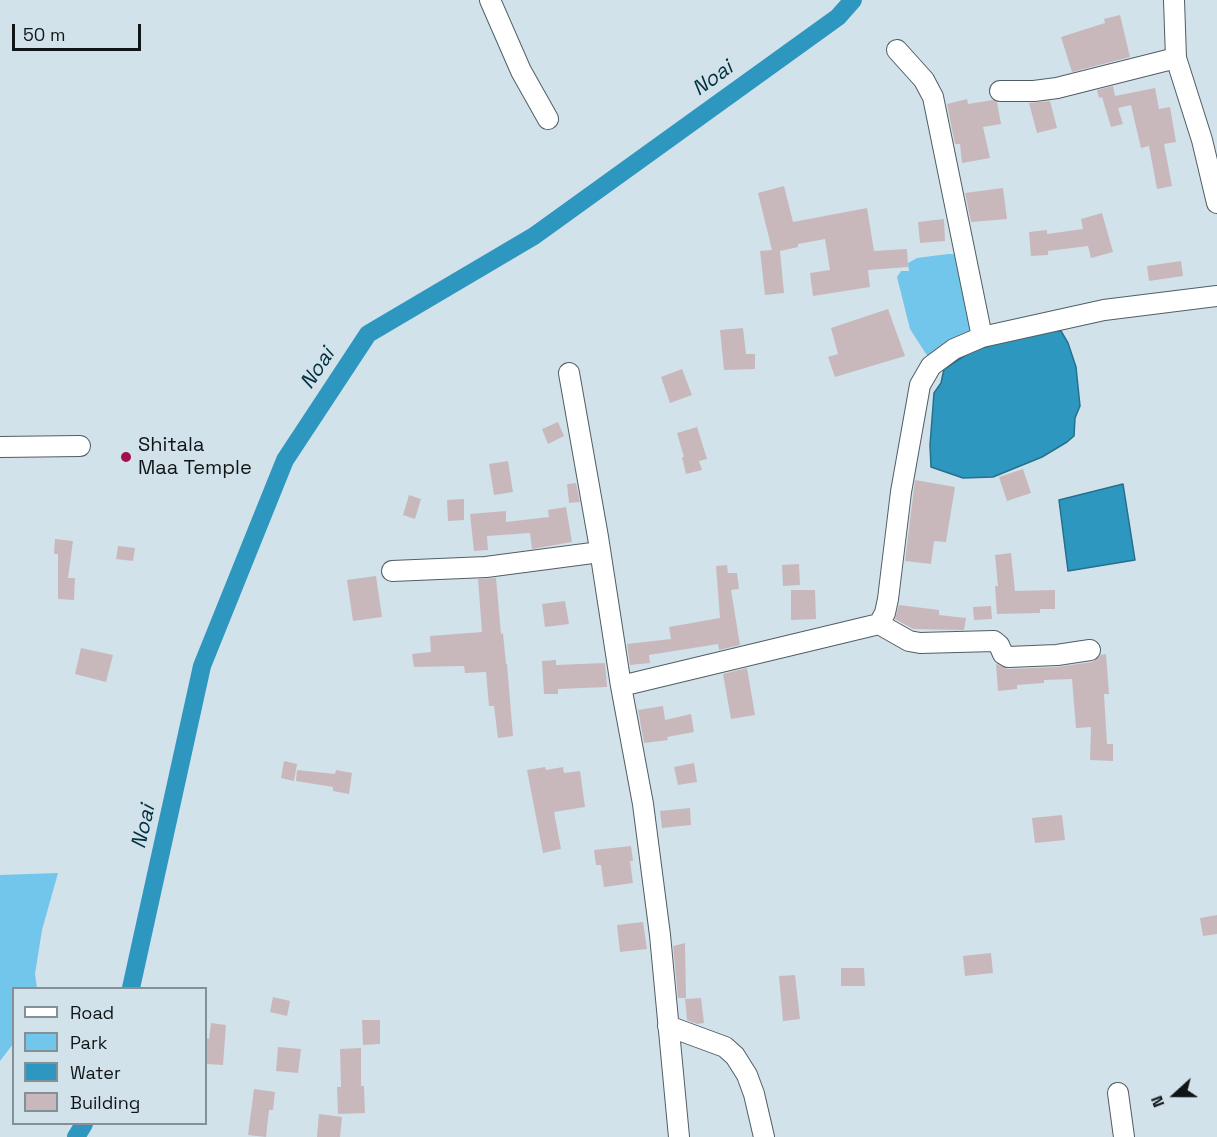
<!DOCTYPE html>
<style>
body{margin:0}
#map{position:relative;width:1217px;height:1137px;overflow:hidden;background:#d2e2ea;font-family:"Space Grotesk",sans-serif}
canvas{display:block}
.legend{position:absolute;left:12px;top:987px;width:195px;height:138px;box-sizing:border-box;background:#d2e2ea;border:2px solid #849096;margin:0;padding:8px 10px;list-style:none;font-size:18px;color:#101518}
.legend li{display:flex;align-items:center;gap:12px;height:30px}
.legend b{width:30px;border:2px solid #849096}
.north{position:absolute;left:1145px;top:1065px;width:60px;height:60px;-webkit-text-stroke:4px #d2e2ea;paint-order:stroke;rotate:249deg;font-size:16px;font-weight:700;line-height:24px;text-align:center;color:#101518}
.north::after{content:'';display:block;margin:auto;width:21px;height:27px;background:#101518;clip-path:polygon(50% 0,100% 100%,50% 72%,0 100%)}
.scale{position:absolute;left:12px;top:24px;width:129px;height:27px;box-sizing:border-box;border:3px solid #101518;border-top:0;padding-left:8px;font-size:18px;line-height:21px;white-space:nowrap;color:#101518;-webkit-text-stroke:4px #d2e2ea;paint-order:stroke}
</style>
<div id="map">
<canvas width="1217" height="1137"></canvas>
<ul class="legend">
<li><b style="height:8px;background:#fff"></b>Road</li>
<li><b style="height:16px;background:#72c6eb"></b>Park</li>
<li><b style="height:16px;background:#2e97bf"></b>Water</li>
<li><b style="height:16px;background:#c9b8bb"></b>Building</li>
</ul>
<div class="north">N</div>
<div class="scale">50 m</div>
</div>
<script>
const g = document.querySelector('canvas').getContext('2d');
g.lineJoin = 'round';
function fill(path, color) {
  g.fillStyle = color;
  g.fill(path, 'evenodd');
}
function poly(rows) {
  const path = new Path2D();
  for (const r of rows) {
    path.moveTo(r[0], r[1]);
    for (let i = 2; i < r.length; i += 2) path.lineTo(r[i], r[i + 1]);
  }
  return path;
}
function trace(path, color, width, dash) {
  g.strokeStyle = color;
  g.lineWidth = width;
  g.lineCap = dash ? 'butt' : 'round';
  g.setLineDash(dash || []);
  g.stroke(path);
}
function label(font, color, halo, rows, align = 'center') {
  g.font = font + ' "Space Grotesk",sans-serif';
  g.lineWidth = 4.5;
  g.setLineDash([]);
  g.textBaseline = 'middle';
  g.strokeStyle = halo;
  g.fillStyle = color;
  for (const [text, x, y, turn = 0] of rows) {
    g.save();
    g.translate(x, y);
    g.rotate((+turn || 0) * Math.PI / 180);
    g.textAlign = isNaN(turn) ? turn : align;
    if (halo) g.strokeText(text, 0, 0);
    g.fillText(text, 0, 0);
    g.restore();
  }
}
const green = poly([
 [948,254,956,254,974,334,928,357,910,329,897,277,901,271,909,271,908,263,917,258],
 [58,873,42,930,35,974,37,988,14,988,13,1044,0,1061,0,875]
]);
const water = poly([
 [1054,331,1061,331,1068,343,1076,367,1080,406,1075,418,1074,436,1067,442,1042,457,993,477,963,478,931,467,930,445,934,393,941,383,944,369,972,351,1011,339,1054,331],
 [1123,484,1135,560,1068,571,1059,500,1123,484]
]);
const canal = poly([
 [131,988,202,666,285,460,368,334,534,236,838,17,853,0],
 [76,1137,84,1124]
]);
const building = poly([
 [1120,15,1130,57,1072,72,1061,37,1105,23,1104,19],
 [1113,86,1115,96,1155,88,1159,109,1170,107,1176,142,1164,144,1172,186,1157,189,1149,146,1141,148,1131,105,1118,108,1123,124,1111,127,1102,97,1099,98,1097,90],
 [967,99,968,104,993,100,997,102,1001,124,983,127,990,158,962,163,960,144,955,144,947,104],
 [1050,101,1057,128,1037,133,1029,103],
 [784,186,793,222,867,208,874,251,907,249,908,267,868,270,870,287,813,296,810,273,830,270,825,239,798,244,798,247,780,251,784,293,765,295,760,251,772,250,758,193],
 [1003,188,1007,219,971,222,965,193],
 [1102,213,1113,252,1091,258,1088,246,1048,251,1048,255,1031,256,1029,232,1047,230,1047,234,1083,229,1081,219],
 [944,219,945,241,920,243,918,222],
 [1181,261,1183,276,1149,281,1147,266],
 [888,309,905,356,835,377,828,357,838,354,831,328],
 [743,328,746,354,755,354,755,369,724,370,720,330],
 [682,369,692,395,670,403,661,377],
 [558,422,564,436,548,444,542,429],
 [697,427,707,459,699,461,702,470,686,474,682,457,684,457,677,433],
 [508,461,513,492,494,495,489,464],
 [1023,469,1031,493,1007,501,999,477],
 [915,480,955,487,946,542,934,541,931,564,905,561],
 [576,483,580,502,569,503,567,484],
 [409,495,421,499,415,519,403,515],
 [464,499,464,520,448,521,447,500],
 [566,507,572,542,532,549,530,533,487,536,488,550,474,551,470,514,506,511,506,522,549,517,548,510],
 [55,539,73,541,68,578,75,578,74,600,58,599,58,554,54,554],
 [118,546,135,548,133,561,116,559],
 [1011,553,1015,591,1055,590,1055,609,1040,609,1040,613,997,614,995,586,998,586,995,555],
 [799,564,800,585,783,586,782,565],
 [727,565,728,573,737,573,739,589,731,590,740,645,719,650,718,644,649,655,650,663,630,665,627,644,671,639,669,627,720,618,716,566],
 [376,576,382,617,353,621,347,580],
 [496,578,501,634,503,633,506,664,507,664,513,736,498,738,494,706,489,706,486,672,465,673,464,666,414,667,412,654,431,652,430,636,482,632,478,579],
 [791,590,815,590,816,619,791,620],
 [565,601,569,624,545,627,542,604],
 [899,605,939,610,939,615,966,618,964,630,913,629,895,619],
 [991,606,992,619,974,620,973,607],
 [81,648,113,655,106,682,75,674],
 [1106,654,1109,694,1104,694,1107,744,1113,744,1113,761,1090,760,1091,727,1076,728,1072,679,1044,680,1044,683,1017,685,1017,689,998,691,996,664,1008,669,1057,667,1092,662,1101,655],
 [556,660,556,665,605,663,607,687,558,689,558,694,544,694,542,661],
 [747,668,755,715,731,719,723,674],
 [663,706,665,720,691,714,694,732,667,737,668,740,644,743,638,710],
 [284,761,297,764,294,781,281,778],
 [694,763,697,782,678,785,674,767],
 [545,767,546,770,563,767,564,773,580,771,585,807,554,812,561,849,543,853,527,770],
 [297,770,335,774,336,770,352,773,349,794,333,791,333,787,296,781],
 [690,808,691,825,662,828,660,811],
 [1062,815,1065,840,1035,843,1032,818],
 [631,846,633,861,630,861,633,883,604,887,601,865,596,865,594,850],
 [1217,915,1217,934,1203,936,1200,918],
 [643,922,647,949,620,952,617,925],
 [685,943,686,998,678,998,673,946],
 [991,953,993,973,965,976,963,956],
 [841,968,864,968,865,986,841,986],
 [795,975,800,1019,783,1021,779,976],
 [273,997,290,1001,287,1016,270,1012],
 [701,998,704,1023,697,1024,687,1020,685,999],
 [362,1020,380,1020,380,1044,363,1045],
 [211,1023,226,1025,223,1065,206,1064,206,1038,209,1039],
 [278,1047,301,1049,298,1073,276,1071],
 [361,1048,361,1086,364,1086,365,1113,338,1114,337,1087,341,1087,340,1049],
 [254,1089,275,1092,273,1110,269,1110,266,1137,248,1135],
 [319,1114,342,1117,340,1137,317,1137]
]);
const minor = poly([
 [490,0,521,71,548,119],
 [1174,0,1176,58,1202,140,1217,203],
 [897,50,924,80,933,97,982,337],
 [1000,91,1034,91,1057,88,1176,58],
 [569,373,598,537,621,686],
 [0,447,80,446],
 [392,571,486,567,600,552],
 [879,624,909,641,920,643,994,641,999,645,1003,654,1008,657,1057,655,1090,650],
 [668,1026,725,1047,735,1056,747,1075,754,1094,764,1137],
 [1118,1093,1124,1137],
 [679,1137,660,935,643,804,621,686,879,624,885,613,888,599,901,492,920,385,931,366,954,349,982,337,1104,310,1217,296]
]);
const markers = [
 [126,457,6,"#a40e4a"]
];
const poiNames = [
 ["Shitala",138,446],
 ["Maa Temple",138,469]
];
const waterNames = [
 ["Noai",713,79,-36],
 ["Noai",318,369,-57],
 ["Noai",144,827,-77]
];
fill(green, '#72c6eb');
fill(water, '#2e97bf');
trace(water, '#25708d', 1.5);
trace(canal, '#2e97bf', 18);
fill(building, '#c9b8bb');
trace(minor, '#505e64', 22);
trace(minor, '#fff', 20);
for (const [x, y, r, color] of markers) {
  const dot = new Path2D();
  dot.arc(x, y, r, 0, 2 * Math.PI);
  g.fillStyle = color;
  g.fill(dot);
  trace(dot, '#d2e2ea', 2);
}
label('20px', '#101518', '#d2e2ea', poiNames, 'left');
label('italic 21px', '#013041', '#d2e2ea', waterNames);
</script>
